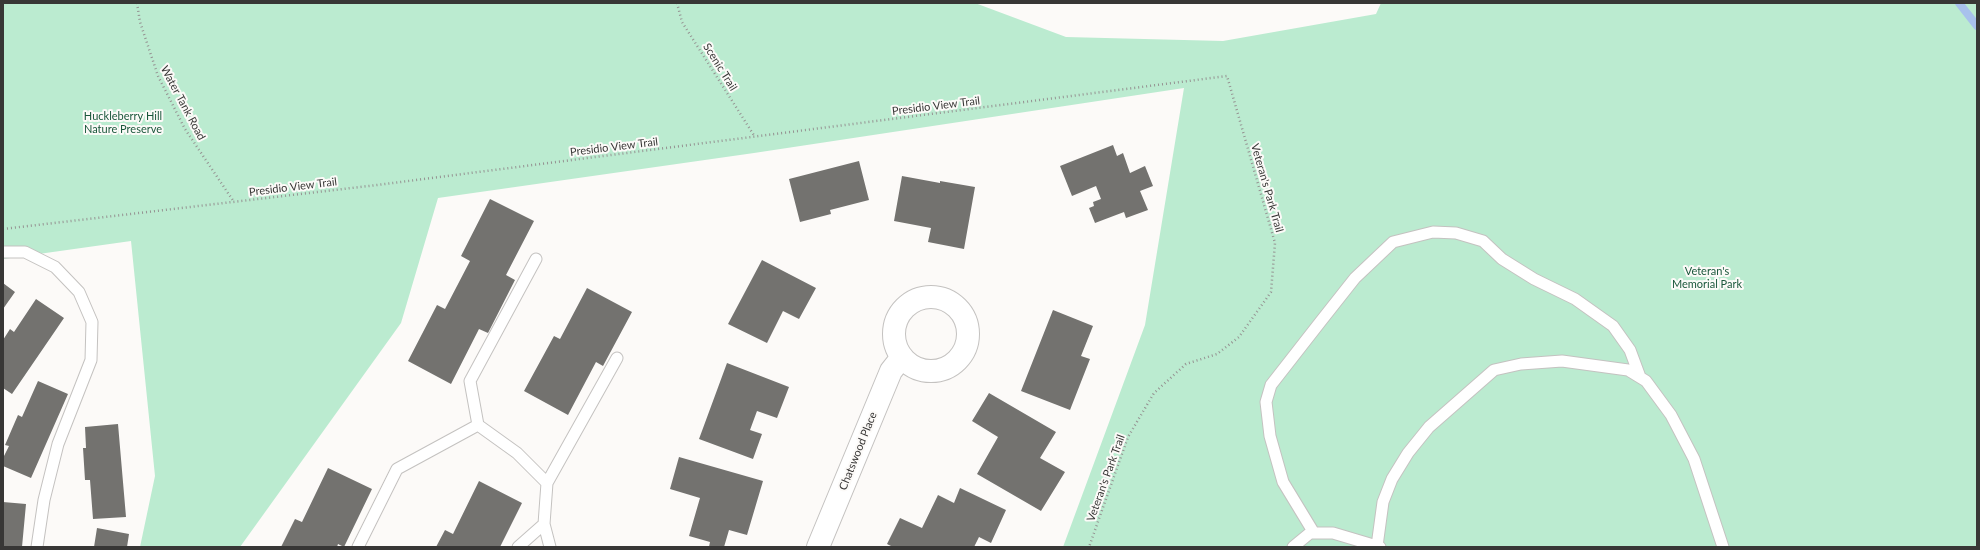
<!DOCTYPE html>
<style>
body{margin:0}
#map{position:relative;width:1980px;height:550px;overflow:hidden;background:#fcfaf8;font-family:Lato,sans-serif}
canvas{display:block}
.frame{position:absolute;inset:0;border:4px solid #383736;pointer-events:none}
</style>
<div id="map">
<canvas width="1980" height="550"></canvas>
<div class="frame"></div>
</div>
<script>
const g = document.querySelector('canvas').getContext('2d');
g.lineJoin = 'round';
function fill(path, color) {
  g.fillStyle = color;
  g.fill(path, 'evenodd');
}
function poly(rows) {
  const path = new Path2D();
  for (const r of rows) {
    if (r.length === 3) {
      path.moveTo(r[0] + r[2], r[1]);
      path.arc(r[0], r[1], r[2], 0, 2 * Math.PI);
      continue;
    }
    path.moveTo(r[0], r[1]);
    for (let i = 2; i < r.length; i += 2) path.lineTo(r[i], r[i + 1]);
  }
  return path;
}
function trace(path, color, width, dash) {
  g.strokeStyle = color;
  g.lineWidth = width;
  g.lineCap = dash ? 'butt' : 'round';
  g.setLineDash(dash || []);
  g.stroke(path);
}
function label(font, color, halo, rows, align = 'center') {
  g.font = font + ' Lato,sans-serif';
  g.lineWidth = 4;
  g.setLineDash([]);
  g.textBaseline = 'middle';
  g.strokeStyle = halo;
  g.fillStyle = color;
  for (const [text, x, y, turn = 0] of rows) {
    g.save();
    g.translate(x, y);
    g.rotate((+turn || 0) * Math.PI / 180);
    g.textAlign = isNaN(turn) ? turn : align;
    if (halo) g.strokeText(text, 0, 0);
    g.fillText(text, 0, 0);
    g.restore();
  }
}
const green = poly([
 [3,3,975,3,1066,37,1223,41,1376,14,1381,3,1977,3,1977,547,1063,547,1145,325,1184,88,754,153,438,198,401,323,240,547,140,547,155,476,131,241,3,259]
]);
const stream = poly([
 [1959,3,1977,26]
]);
const building = poly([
 [1113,145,1117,156,1123,153,1130,173,1145,166,1153,186,1140,191,1148,210,1126,218,1124,212,1095,223,1089,208,1094,206,1093,202,1101,199,1096,186,1072,196,1060,166],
 [859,161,869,200,830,210,831,214,800,222,789,179],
 [902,176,940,183,940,181,975,187,964,249,928,242,931,228,894,221],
 [490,199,534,221,506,275,515,280,488,333,479,329,451,384,408,361,437,305,445,309,470,261,461,256],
 [762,260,816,288,799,319,783,311,767,343,728,324],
 [3,283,15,292,3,309],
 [587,288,632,312,603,366,596,362,568,415,524,391,554,336,560,339],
 [36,299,64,318,12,394,3,388,3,340,10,329,14,332],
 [1053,310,1093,326,1081,356,1090,359,1070,410,1021,391],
 [727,363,789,387,777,418,757,411,750,430,762,434,753,459,699,439],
 [38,381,68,394,31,478,3,466,3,458,9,446,5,445,18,415,22,417],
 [989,393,1056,432,1040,458,1065,472,1041,511,977,474,998,437,972,421],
 [118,424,126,517,93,519,90,480,85,480,83,448,86,448,85,427],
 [679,457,763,481,747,535,729,530,724,547,709,547,710,542,689,536,700,498,670,489],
 [328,468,372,489,344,547,338,544,337,547,281,547,295,519,302,522],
 [479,481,522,503,500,547,436,547,445,530,453,534],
 [960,488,1006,510,991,543,979,537,974,547,893,547,887,544,900,518,922,528,938,495,954,503],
 [3,502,26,504,22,547,3,547],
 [97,528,129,534,127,547,94,547]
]);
const path = poly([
 [137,3,140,22,158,76,185,129,234,202],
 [677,3,682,22,755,137],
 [3,229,377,185,1227,76,1275,243,1271,292,1239,337,1217,354,1186,364,1154,393,1128,437,1089,547]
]);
const lane = poly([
 [3,252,25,252,55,267,79,292,92,322,91,360,58,444,44,500,37,547],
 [478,425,517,453,547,483,544,524,550,547],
 [547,483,617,358],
 [1314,533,1283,482,1270,436,1266,402,1271,385,1321,321,1355,278,1393,242,1433,232,1456,233,1483,241,1502,259,1534,279,1575,299,1613,326,1630,350,1640,377],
 [1377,546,1383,502,1392,479,1408,453,1429,427,1494,370,1521,364,1562,361,1628,370,1646,381,1671,415,1694,459,1723,547],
 [358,547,397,469,478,425,470,381,536,259],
 [518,547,544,524],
 [1293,547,1310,533,1333,533,1380,547]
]);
const street = poly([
 [931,334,37],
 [818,547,891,371,902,357]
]);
const streetNames = [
 ["Scenic Trail",720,67,58],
 ["Water Tank Road",183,103,62],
 ["Presidio View Trail",936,106,-7],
 ["Presidio View Trail",614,147,-7],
 ["Presidio View Trail",293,187,-7],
 ["Veteran's Park Trail",1267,188,74],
 ["Chatswood Place",858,451,-68],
 ["Veteran's Park Trail",1106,478,-70]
];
const parkNames = [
 ["Huckleberry Hill",123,116],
 ["Nature Preserve",123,129],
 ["Veteran's",1707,271],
 ["Memorial Park",1707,284]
];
fill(green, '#bbebd0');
trace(stream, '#a8c1ec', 8);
fill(building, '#73726f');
trace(lane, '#c4c2c0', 13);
trace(street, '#c4c2c0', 24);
trace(path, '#959392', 2.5, [1, 3]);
trace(lane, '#fff', 11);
trace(street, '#fff', 22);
label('11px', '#383736', '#fcfaf8', streetNames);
label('11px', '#1a573b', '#fcfaf8', parkNames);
</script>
